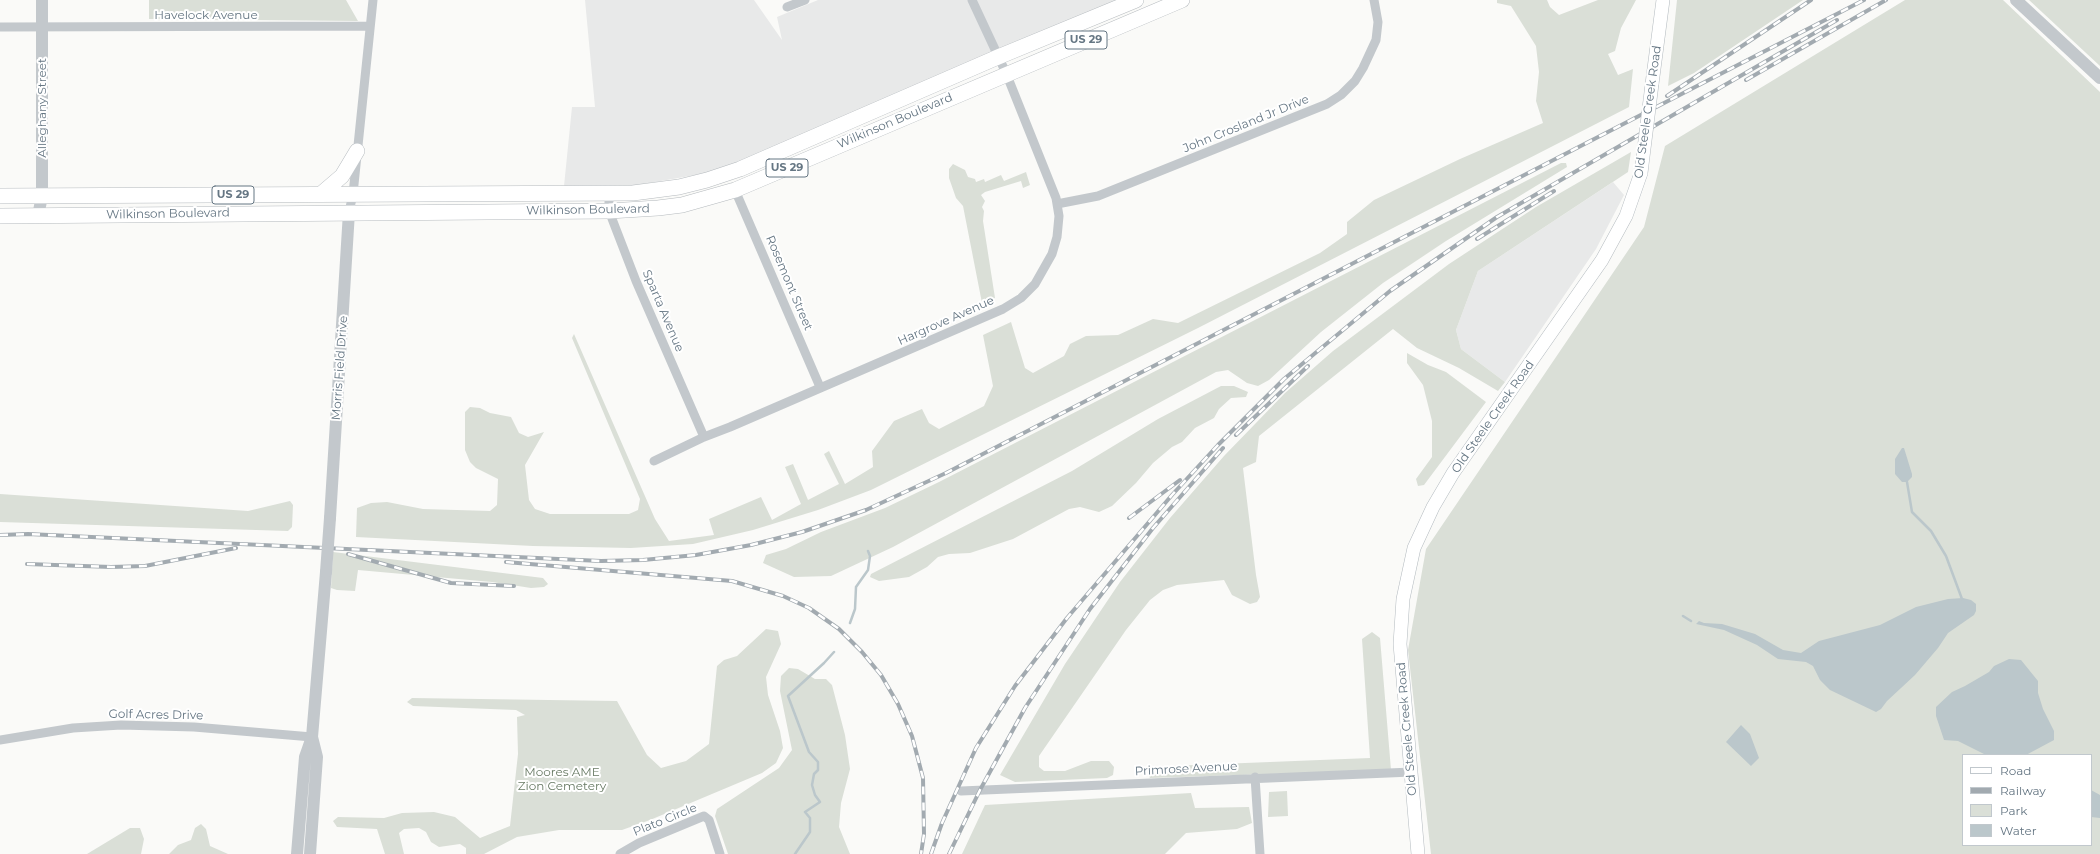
<!DOCTYPE html>
<style>
body{margin:0}
#map{position:relative;width:2100px;height:854px;overflow:hidden;background:#fafaf8;font-family:Montserrat,sans-serif}
canvas{display:block}
.legend{position:absolute;left:1962px;top:754px;width:130px;height:92px;box-sizing:border-box;background:#fff;border:1px solid #c1c8cd;margin:0;padding:5px 7px;list-style:none;font-size:12px;color:#657683}
.legend li{display:flex;align-items:center;gap:8px;height:20px}
.legend b{width:20px;border:1px solid #c1c8cd}
</style>
<div id="map">
<canvas width="2100" height="854"></canvas>
<ul class="legend">
<li><b style="height:5px;background:#fff"></b>Road</li>
<li><b style="height:5px;background:#a2aab0"></b>Railway</li>
<li><b style="height:11px;background:#dadfd7"></b>Park</li>
<li><b style="height:11px;background:#bbc7cb"></b>Water</li>
</ul>
</div>
<script>
const g = document.querySelector('canvas').getContext('2d');
g.lineJoin = 'round';
function fill(path, color) {
  g.fillStyle = color;
  g.fill(path, 'evenodd');
}
function poly(rows) {
  const path = new Path2D();
  for (const r of rows) {
    path.moveTo(r[0], r[1]);
    for (let i = 2; i < r.length; i += 2) path.lineTo(r[i], r[i + 1]);
  }
  return path;
}
function trace(path, color, width, dash) {
  g.strokeStyle = color;
  g.lineWidth = width;
  g.lineCap = dash ? 'butt' : 'round';
  g.setLineDash(dash || []);
  g.stroke(path);
}
function label(font, color, halo, rows, align = 'center') {
  g.font = font + ' Montserrat,sans-serif';
  g.lineWidth = 4;
  g.setLineDash([]);
  g.textBaseline = 'middle';
  g.strokeStyle = halo;
  g.fillStyle = color;
  for (const [text, x, y, turn = 0] of rows) {
    g.save();
    g.translate(x, y);
    g.rotate((+turn || 0) * Math.PI / 180);
    g.textAlign = isNaN(turn) ? turn : align;
    if (halo) g.strokeText(text, 0, 0);
    g.fillText(text, 0, 0);
    g.restore();
  }
}
const built = poly([
 [585,0,754,0,782,40,777,17,818,0,1122,0,731,165,701,174,638,185,564,186,572,107,595,107],
 [1613,182,1624,195,1596,249,1505,382,1461,349,1456,330,1478,271]
]);
const green = poly([
 [149,0,346,0,358,21,149,19],
 [1497,0,1547,0,1550,7,1559,15,1598,0,1636,0,1621,28,1615,51,1608,54,1618,75,1633,69,1629,107,1198,328,871,490,818,510,753,530,693,544,631,548,533,546,356,537,357,508,371,503,387,502,423,509,490,511,497,505,498,479,476,468,470,462,465,450,465,412,470,407,480,408,490,413,511,417,519,433,528,437,544,432,525,465,529,500,535,509,550,514,629,514,638,510,640,499,572,338,574,334,655,519,669,541,714,535,709,519,761,497,772,520,801,504,785,467,793,464,808,500,839,484,824,454,829,451,845,484,873,467,872,451,894,421,922,409,929,423,939,429,984,406,993,386,983,335,1011,322,1025,368,1033,373,1064,356,1070,344,1086,336,1118,335,1153,319,1178,323,1320,253,1347,234,1347,222,1374,200,1460,159,1543,123,1536,101,1539,72,1536,46,1511,6,1497,3],
 [1677,0,1803,0,1694,73,1668,86],
 [1905,0,2003,0,2100,92,2100,854,1431,854,1408,650,1426,549,1644,227,1665,146],
 [1963,755,2091,755,2091,845,1963,845],
 [2029,0,2100,0,2100,66],
 [1631,152,1628,172,1478,271,1456,330,1461,349,1505,382,1498,391,1459,368,1417,348,1393,329,1259,436,1256,462,1243,468,1256,575,1260,597,1257,602,1250,604,1232,595,1224,580,1177,585,1163,590,1150,600,1126,630,1039,756,1039,767,1044,771,1065,771,1091,761,1109,761,1114,767,1113,775,1107,778,1015,782,1000,775,1065,664,1120,582,1170,518,1224,456,1285,393,1333,351,1449,264,1536,207],
 [1561,163,1566,163,1567,167,1446,241,1383,283,1321,332,1269,380,1258,386,1247,383,1228,370,1216,372,893,547,831,576,794,577,763,563,766,555,786,549,821,532,885,508,939,482],
 [953,164,965,170,968,177,975,179,976,182,984,179,985,182,1001,175,1004,181,1026,172,1030,185,1023,188,1021,181,985,192,981,195,985,201,982,207,984,211,983,221,995,298,982,303,963,206,956,198,949,178,949,169],
 [1407,353,1428,365,1446,372,1486,402,1424,485,1418,486,1416,479,1432,457,1432,421,1423,385,1407,363],
 [1221,386,1234,386,1248,392,1246,397,1231,398,1219,409,1214,418,1195,428,1182,442,1172,447,1153,463,1136,483,1112,506,1099,512,1080,507,1069,509,1013,539,970,553,949,554,938,557,927,567,909,577,879,581,870,577,871,574,1072,471,1158,419],
 [0,494,248,511,290,501,293,505,292,527,288,531,0,522],
 [333,552,543,578,548,584,544,587,531,588,492,582,358,570,355,591,337,590,331,588],
 [766,629,778,631,781,644,766,677,768,695,780,731,783,748,776,763,762,773,650,820,622,830,559,830,517,837,484,854,466,854,466,848,460,844,439,847,431,842,426,832,419,828,404,829,399,833,404,854,385,854,377,829,337,827,333,821,338,817,384,818,402,813,434,812,455,817,480,838,510,826,518,754,517,717,525,715,516,710,413,706,407,702,412,698,617,701,647,755,661,768,686,761,709,744,717,666,724,660,737,656],
 [1372,632,1380,638,1391,770,1150,778,1145,767,1370,758,1362,639],
 [789,668,798,669,815,679,826,679,832,685,845,735,850,769,841,803,839,827,850,854,728,854,715,816,717,809,779,768,792,750,780,691,781,676],
 [1287,791,1288,816,1268,817,1269,792],
 [1191,793,1195,808,1249,807,1252,823,1237,829,1186,833,1165,854,962,854,985,805],
 [201,824,206,829,210,846,228,854,169,854,178,845,191,840,195,828],
 [130,828,140,828,144,839,141,854,87,854]
]);
const water = poly([
 [1902,448,1904,448,1912,474,1912,477,1907,482,1902,482,1895,474,1895,459],
 [1963,598,1971,600,1976,604,1976,611,1974,615,1948,633,1938,648,1915,675,1887,701,1881,709,1876,712,1830,690,1820,680,1813,666,1806,662,1778,659,1757,645,1724,630,1696,624,1699,621,1704,623,1722,624,1755,634,1783,650,1801,653,1819,641,1880,625,1916,607,1948,599],
 [2009,659,2021,660,2038,681,2038,693,2043,709,2054,731,2054,740,2026,755,1986,755,1958,741,1944,740,1936,716,1936,707,1952,692,1965,686,1989,672,1994,666],
 [1741,725,1750,734,1759,758,1751,766,1726,742],
 [2091,790,2100,795,2100,818,2091,817]
]);
const stream = poly([
 [1907,482,1912,512,1931,531,1946,556,1962,599],
 [1683,616,1691,621],
 [850,623,855,609,856,587,868,570,870,556,868,551],
 [795,854,810,832,810,818,805,812,820,802,815,795,812,785,814,774,818,770,818,762,809,752,788,696,824,663,834,652]
]);
const minor = poly([
 [787,7,805,0],
 [0,27,370,26],
 [735,190,820,387],
 [609,193,609,211,636,281,704,437],
 [1057,204,1098,196,1327,104,1341,95,1355,81,1363,68,1376,40,1378,22,1374,0],
 [349,212,353,194,373,0],
 [654,461,704,437,730,427,1003,309,1021,298,1035,284,1052,254,1057,237,1059,216,1056,198,1006,73,972,0],
 [0,740,73,728,121,725,194,727,312,737],
 [1255,777,1260,854],
 [961,791,1412,772],
 [620,854,639,843,704,816,709,820,720,854]
]);
const tertiary = poly([
 [2016,0,2100,78],
 [38,216,42,196,42,0],
 [330,518,349,212],
 [297,854,305,757,312,737,326,572],
 [310,854,317,757,312,737]
]);
const secondary = poly([
 [1652,84,1663,0],
 [1418,854,1400,644,1403,599,1414,548,1433,507,1453,473,1602,260,1626,216,1641,173]
]);
const primary = poly([
 [321,194,342,176,357,151],
 [0,196,633,193,679,187,707,180,740,169,998,57,1136,0],
 [0,216,609,211,658,208,682,205,735,190,1182,0]
]);
const rail = poly([
 [1746,80,1886,0],
 [1667,96,1811,0],
 [1477,239,1554,191],
 [1236,435,1308,366],
 [1129,518,1180,480],
 [0,535,28,534,601,561,643,560,696,555,751,545,802,532,866,510,946,473,1864,0],
 [348,554,451,583,514,586],
 [506,562,732,581,783,596,809,608,839,629,862,652,881,675,898,704,912,736,923,778,924,834,921,854],
 [27,564,111,567,145,566,236,548],
 [931,854,942,823,976,748,1015,686,1067,618,1172,495,1218,445,1284,379,1390,291,1497,217,1837,20],
 [949,854,980,790,1025,708,1090,609,1153,528,1223,448]
]);
const tertiaryBridge = poly([
 [326,572,330,518]
]);
const secondaryBridge = poly([
 [1641,173,1652,84]
]);
const shields = [
 [1086,40,42],
 [787,168,42],
 [233,195,42]
];
const shieldNames = [
 ["US 29",1086,40],
 ["US 29",787,168],
 ["US 29",233,195]
];
const streetNames = [
 ["Havelock Avenue",206,15],
 ["Alleghany Street",42,108,-90],
 ["Old Steele Creek Road",1648,112,-82],
 ["Wilkinson Boulevard",895,121,-23],
 ["John Crosland Jr Drive",1246,124,-22],
 ["Wilkinson Boulevard",588,210,-1],
 ["Wilkinson Boulevard",168,214,-1],
 ["Rosemont Street",789,283,67],
 ["Sparta Avenue",663,311,67],
 ["Hargrove Avenue",946,321,-24],
 ["Morris Field Drive",340,368,-86],
 ["Old Steele Creek Road",1493,417,-55],
 ["Golf Acres Drive",156,715,1],
 ["Old Steele Creek Road",1407,729,-95],
 ["Primrose Avenue",1186,769,-3],
 ["Plato Circle",665,820,-22]
];
const parkNames = [
 ["Moores AME",562,772],
 ["Zion Cemetery",562,786]
];
fill(built, '#e8e9e9');
fill(green, '#dadfd7');
fill(water, '#bbc7cb');
trace(stream, '#bbc7cb', 2.5);
trace(secondary, '#b3babf', 14);
trace(primary, '#b5babe', 16);
trace(minor, '#c3c8cc', 9);
trace(tertiary, '#c3c8cc', 12);
trace(secondary, '#fff', 13);
trace(primary, '#fff', 15);
trace(rail, '#a2aab0', 4);
trace(rail, '#fff', 2.5, [8]);
trace(secondaryBridge, '#b3babf', 14, []);
trace(tertiaryBridge, '#c3c8cc', 12);
trace(secondaryBridge, '#fff', 13);
for (const [x, y, w] of shields) {
  const box = new Path2D();
  box.roundRect(x - w / 2, y - 9, w, 18, 3);
  g.fillStyle = '#fff';
  g.fill(box);
  trace(box, '#657683', 1);
}
label('bold 11px', '#657683', null, shieldNames);
label('12px', '#657683', '#fff', streetNames);
label('12px', '#687a64', '#fff', parkNames);
</script>
